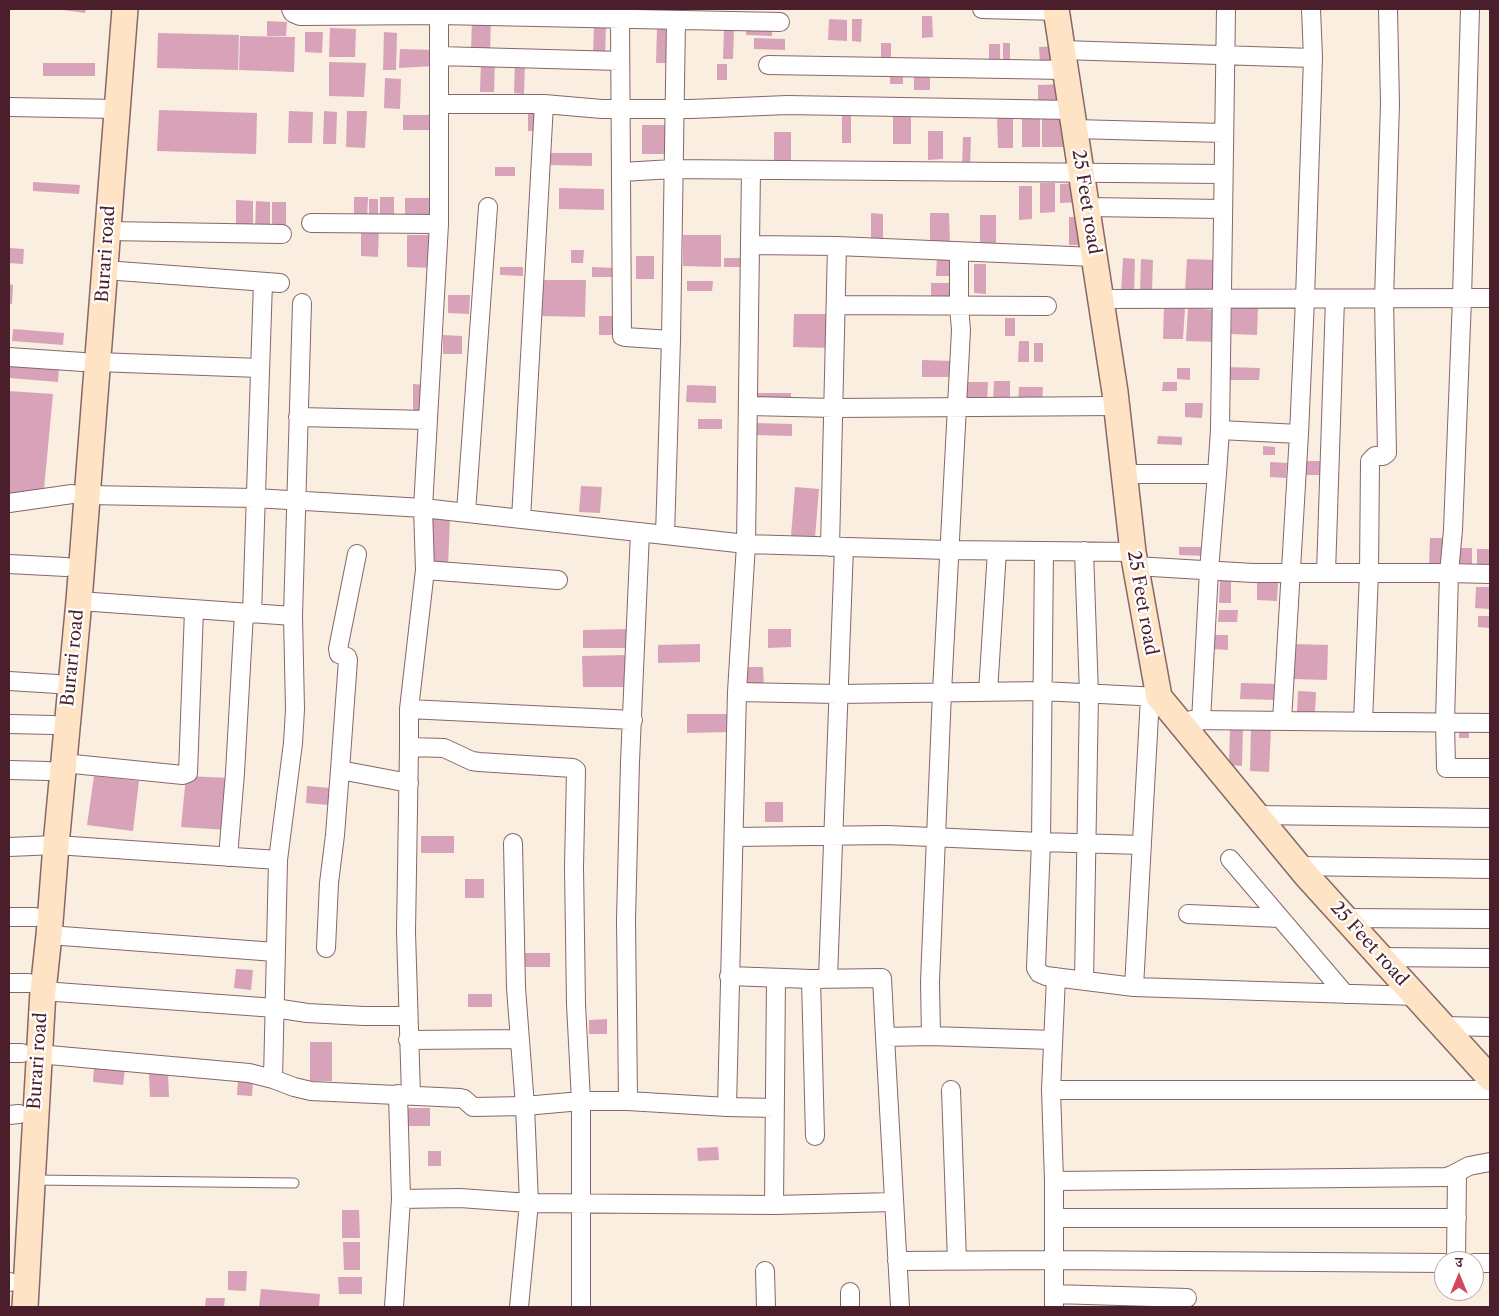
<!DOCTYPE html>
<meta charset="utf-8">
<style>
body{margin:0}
#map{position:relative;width:1499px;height:1316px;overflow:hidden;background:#f9eedf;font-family:"Libre Caslon Text","Noto Serif Devanagari",serif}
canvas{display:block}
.frame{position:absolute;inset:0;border:10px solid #4a1f2b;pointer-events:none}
.north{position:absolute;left:1434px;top:1251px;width:50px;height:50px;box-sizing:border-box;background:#fff;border:1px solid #b7a5aa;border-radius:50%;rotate:0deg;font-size:14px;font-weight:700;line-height:20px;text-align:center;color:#4a1f2b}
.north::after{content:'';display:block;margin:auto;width:18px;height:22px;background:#d1495b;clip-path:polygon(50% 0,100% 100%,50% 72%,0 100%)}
</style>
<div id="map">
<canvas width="1499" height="1316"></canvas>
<div class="frame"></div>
<div class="north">उ</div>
</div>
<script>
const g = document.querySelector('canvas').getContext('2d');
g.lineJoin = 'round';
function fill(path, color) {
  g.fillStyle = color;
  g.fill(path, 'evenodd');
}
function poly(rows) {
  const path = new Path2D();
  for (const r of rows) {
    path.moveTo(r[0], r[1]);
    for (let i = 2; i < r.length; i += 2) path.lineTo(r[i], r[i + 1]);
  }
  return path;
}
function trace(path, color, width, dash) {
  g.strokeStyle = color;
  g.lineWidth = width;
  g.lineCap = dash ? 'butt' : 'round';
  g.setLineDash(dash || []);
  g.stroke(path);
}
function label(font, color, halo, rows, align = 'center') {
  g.font = font + ' "Libre Caslon Text",serif';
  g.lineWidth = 4.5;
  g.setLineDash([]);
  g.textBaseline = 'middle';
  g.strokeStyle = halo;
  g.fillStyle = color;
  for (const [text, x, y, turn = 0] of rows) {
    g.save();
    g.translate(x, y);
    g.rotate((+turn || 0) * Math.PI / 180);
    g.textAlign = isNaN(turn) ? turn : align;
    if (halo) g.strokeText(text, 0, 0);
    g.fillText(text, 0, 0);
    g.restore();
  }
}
const building = poly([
 [63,9,86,9,85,13,63,10],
 [922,16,932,16,933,37,922,38],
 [472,17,491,18,490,52,471,52],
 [829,19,847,20,847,41,828,40],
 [852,19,862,19,861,42,852,41],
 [267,21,287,22,286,36,267,36],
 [594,23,606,24,605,58,593,58],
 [746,24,772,25,772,36,746,35],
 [330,28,356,29,355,57,329,57],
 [657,28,669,28,668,63,656,63],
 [724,30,734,30,733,59,723,59],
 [305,32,323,32,322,53,305,52],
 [384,32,397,33,396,70,383,70],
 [158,33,239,35,238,70,157,68],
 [240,36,295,37,294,72,239,70],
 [754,38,785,39,785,50,754,49],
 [881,43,891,43,891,63,881,63],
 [1003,43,1010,43,1010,68,1003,68],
 [989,44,1000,44,1000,68,989,68],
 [1059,46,1059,63,1040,63,1039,47],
 [400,49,434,50,434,66,399,68],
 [481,61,495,61,494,92,480,92],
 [515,61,525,62,524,94,514,93],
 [329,62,366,63,364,97,329,96],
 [43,63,95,63,95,76,43,76],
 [717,64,727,64,727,80,717,80],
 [903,72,903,84,890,84,890,73],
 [914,72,930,72,930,90,914,90],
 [385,78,401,79,400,109,384,108],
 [1066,84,1066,101,1038,102,1038,85],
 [528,108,539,108,538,131,528,131],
 [159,110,257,113,256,154,157,151],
 [289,111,313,112,312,143,288,143],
 [324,111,337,112,336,144,323,144],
 [347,111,367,111,365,148,346,147],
 [842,113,851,113,851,143,842,143],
 [403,115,435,115,435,130,403,130],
 [893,115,911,115,911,144,893,144],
 [1042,115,1071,115,1071,147,1042,147],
 [997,116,1013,116,1013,148,998,148],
 [1022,116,1040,116,1040,147,1022,147],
 [642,125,670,125,670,154,642,154],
 [928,131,943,131,943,159,928,160],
 [774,132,791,132,791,162,774,162],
 [963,137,971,137,970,167,962,167],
 [551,153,592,153,592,166,551,165],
 [495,167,515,167,515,176,495,176],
 [33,182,80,185,79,194,33,191],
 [1040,183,1055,183,1055,212,1040,213],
 [1082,183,1082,202,1060,203,1060,184],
 [1019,186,1032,186,1032,219,1019,220],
 [559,188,604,189,604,210,559,209],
 [354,197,368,197,367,221,354,221],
 [380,197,394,197,394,221,380,220],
 [405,198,433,198,433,221,405,221],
 [369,199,378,199,378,221,369,221],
 [236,200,253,201,253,229,236,229],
 [256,201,270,202,270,231,255,231],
 [272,202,286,202,286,229,272,229],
 [871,213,883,214,883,244,871,244],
 [930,213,949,213,950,244,930,244],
 [980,215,996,215,996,245,980,245],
 [1069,217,1086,217,1086,245,1069,245],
 [361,227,379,228,378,257,361,256],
 [407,235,435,235,435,268,407,267],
 [683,235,721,235,721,267,683,266],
 [9,248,24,249,23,264,9,263],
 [571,250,584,250,583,263,571,263],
 [937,255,954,255,954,276,936,276],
 [636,256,654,256,654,279,636,279],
 [724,258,748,258,748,267,724,267],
 [1123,258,1135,259,1134,293,1121,293],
 [1141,259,1153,260,1152,293,1140,293],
 [1187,259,1216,260,1214,292,1185,291],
 [974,264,986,264,986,294,974,293],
 [500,267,523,267,523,276,500,275],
 [592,267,618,268,618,277,592,277],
 [543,280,586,280,585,317,542,316],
 [687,281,713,281,712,291,687,291],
 [931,283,957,283,957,304,931,304],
 [9,284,13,285,12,304,9,304],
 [448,295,470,295,469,314,448,313],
 [1232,306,1258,307,1257,335,1231,334],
 [1164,307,1185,308,1183,339,1163,339],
 [1188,308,1218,310,1217,342,1186,341],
 [794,314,832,314,831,348,793,347],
 [599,316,615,316,615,335,599,335],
 [1005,318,1015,318,1015,336,1005,336],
 [13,329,64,333,63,345,12,341],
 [443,335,462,336,462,354,443,354],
 [1019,341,1029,341,1029,362,1018,362],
 [1034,343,1043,343,1043,362,1034,362],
 [922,360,952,361,952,377,922,377],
 [10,363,59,366,58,382,9,378],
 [1226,367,1260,368,1259,380,1226,380],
 [1177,368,1190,368,1190,380,1177,379],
 [994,381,1010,381,1010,403,993,402],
 [965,382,988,382,987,403,964,403],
 [1163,382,1177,382,1177,391,1162,391],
 [413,384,426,385,425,413,413,413],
 [687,385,716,386,716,403,686,402],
 [1019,387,1043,387,1042,402,1018,403],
 [9,391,53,394,44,489,9,494],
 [758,393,791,393,791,405,757,404],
 [1185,403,1203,403,1202,418,1185,417],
 [698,419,722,419,722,429,698,429],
 [755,423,792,424,792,436,755,435],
 [1158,436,1182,437,1182,445,1157,444],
 [1263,446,1275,447,1275,455,1263,455],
 [1304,461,1322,461,1321,475,1304,475],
 [1270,462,1287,463,1286,478,1270,477],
 [581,486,602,487,600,513,579,512],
 [795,487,819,489,815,538,791,536],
 [428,515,450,516,448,568,426,567],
 [1430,538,1446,538,1446,566,1429,566],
 [1179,547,1205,547,1205,556,1179,555],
 [1459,548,1472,548,1472,569,1458,569],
 [1477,549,1490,549,1490,569,1477,569],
 [1220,580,1231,580,1231,603,1219,603],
 [1257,583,1278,583,1277,601,1257,600],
 [1476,587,1490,587,1489,609,1475,608],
 [1219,610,1238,610,1237,622,1218,622],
 [1478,616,1490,616,1490,628,1478,627],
 [631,629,631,648,583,648,583,630],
 [768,629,791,629,791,647,768,648],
 [1213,635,1228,635,1228,650,1213,649],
 [700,644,700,662,658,663,658,645],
 [1294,644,1328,645,1327,680,1293,679],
 [627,655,627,687,583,687,582,656],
 [743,667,763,667,764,687,743,687],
 [1241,683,1277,684,1276,700,1240,699],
 [1298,691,1316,692,1315,713,1297,713],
 [687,714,731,714,731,732,687,733],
 [1230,726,1243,726,1242,766,1229,765],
 [1459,727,1469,727,1469,738,1459,738],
 [1251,728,1271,728,1269,772,1250,771],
 [94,776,139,781,133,831,87,825],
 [186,776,230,778,227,830,181,827],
 [307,786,331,788,329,805,306,803],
 [765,802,783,802,783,822,765,822],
 [421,836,454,836,454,853,421,853],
 [465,879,484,879,484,898,465,898],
 [523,953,550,953,550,967,523,967],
 [236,969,253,970,251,990,234,988],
 [468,994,492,994,492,1007,468,1007],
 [607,1019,607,1034,589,1034,589,1020],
 [310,1042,332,1042,332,1081,310,1081],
 [94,1066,125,1069,123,1085,93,1082],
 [168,1073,169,1097,150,1097,149,1074],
 [238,1079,253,1080,252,1096,237,1095],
 [407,1108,430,1108,430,1126,408,1126],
 [718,1147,719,1160,698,1161,697,1148],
 [428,1151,441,1151,441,1166,428,1166],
 [342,1210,359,1210,360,1238,342,1238],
 [343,1242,360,1242,360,1270,344,1270],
 [228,1271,247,1271,246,1291,228,1290],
 [338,1277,362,1277,362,1294,339,1294],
 [261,1289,320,1294,319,1307,259,1307],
 [206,1298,225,1298,224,1307,205,1307]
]);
const lane = poly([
 [34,1180,294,1183]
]);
const street = poly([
 [291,9,293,13,300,16,439,15,780,22],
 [982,9,1057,11],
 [1226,9,1220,430,1299,434],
 [620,19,622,336,625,337,671,340,665,535],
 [1062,50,1313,58],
 [439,56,620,61],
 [768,65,1066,70],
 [439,104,544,104,602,109,691,109,787,105,1072,110],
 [9,107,117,109],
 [1075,129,1223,133],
 [751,170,746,544,737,692,839,694,1042,691,1159,697],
 [622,172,673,169,1223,174],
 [1087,207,1223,209],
 [311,223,439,224],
 [108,231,282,234],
 [751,245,837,246,1094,257],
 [105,270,280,283],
 [1101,299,1490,298],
 [836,305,1047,306],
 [671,340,676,20],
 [9,357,83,362],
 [97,362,259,368],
 [749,406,834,408,1116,406],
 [298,417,428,420],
 [1124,474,1217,474,1209,570,1201,721],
 [1217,474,1220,430],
 [87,495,255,498,423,508,746,544,949,550,1133,552],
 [9,503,72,494],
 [466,512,488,207],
 [521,519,544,104],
 [830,547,837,246],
 [1044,551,1041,842,1036,968,1039,973,1046,976,1134,987],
 [9,564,66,567],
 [1135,566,1253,573,1449,573,1453,530,1462,298,1470,9],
 [425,570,558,580],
 [1326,573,1335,299],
 [1490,574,1449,573,1445,722,1446,768,1490,768],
 [79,601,293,616],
 [252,614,263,282],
 [9,681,57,684],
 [988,692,997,551],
 [1150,697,1134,987,1416,996],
 [409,709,633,720],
 [1191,720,1490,723],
 [1282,721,1299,434,1305,299,1313,58,1311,9],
 [1363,722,1369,573,1370,461,1375,456,1383,456,1387,453,1384,299,1390,104,1388,9],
 [9,724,53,725],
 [409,747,444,748,472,761,479,762,573,768,576,770,574,867,576,1004,581,1101,581,1307],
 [63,763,183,775,188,773,194,610],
 [9,770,48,771],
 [340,770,348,660,347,657,339,654,338,649,357,554],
 [1256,815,1490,818],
 [734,837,887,835,1041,842,1142,845],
 [513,843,516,988,525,1106,529,1203,519,1307],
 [9,847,56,845,278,860],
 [228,857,235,773,244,613],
 [1230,859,1345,994],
 [1298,866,1490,869],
 [1188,914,1280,918],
 [9,917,35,917],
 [1345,918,1490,919],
 [49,935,275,952],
 [326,948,329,883,335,835,340,770,409,783],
 [1380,957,1490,958],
 [729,976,811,979,882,978,885,1037],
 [1056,977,1051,1090,1490,1090],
 [828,978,844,547],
 [811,979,815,1136],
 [1084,981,1089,694,1084,551],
 [9,983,29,983],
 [43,991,275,1008,307,1013,364,1016,408,1016],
 [1443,1026,1490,1027],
 [931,1036,930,982,942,692,961,330,959,306,959,252],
 [408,1040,519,1039],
 [9,1053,22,1053],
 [38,1054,249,1073,273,1079,294,1087,311,1091,460,1098,464,1099,473,1107,525,1106,581,1101,628,1101,727,1107,775,1108],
 [273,1079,278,860,293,743,295,709,293,616,302,303],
 [951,1090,957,1261],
 [1051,1090,1054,1181,1054,1307],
 [398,1094,401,1199,460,1198,529,1203,774,1205,894,1202],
 [411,1095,406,932,409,747,409,709,425,570,423,508,439,224,439,9],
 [628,1101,626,919,630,762,640,532],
 [727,1107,737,692],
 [9,1115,19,1114],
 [1054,1181,1446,1177,1452,1175,1469,1166,1490,1162],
 [774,1205,776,978],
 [1054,1218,1457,1218],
 [897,1261,1054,1260,1444,1263],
 [1456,1261,1457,1173],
 [1474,1263,1490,1263],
 [765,1271,766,1307],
 [9,1282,10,1282],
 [850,1292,850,1307],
 [1054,1294,1187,1298],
 [394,1307,401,1199],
 [900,1307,885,1037,931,1036,1053,1040]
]);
const secondary = poly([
 [1056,9,1115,392,1133,552,1159,697,1306,875,1490,1078],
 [25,1307,43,991,49,935,56,845,79,601,125,9]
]);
const streetNames = [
 ["25 Feet road",1086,202,81],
 ["Burari road",106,254,-86],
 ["25 Feet road",1142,603,80],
 ["Burari road",73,658,-84],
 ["25 Feet road",1369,944,48],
 ["Burari road",38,1061,-86]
];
fill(building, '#d8a3b8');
trace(lane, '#87676a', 11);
trace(street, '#87676a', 20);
trace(secondary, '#87676a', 28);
trace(lane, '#fff', 9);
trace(street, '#fff', 18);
trace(secondary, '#fee4c5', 25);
label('18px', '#4a1f2b', '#fff', streetNames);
</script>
